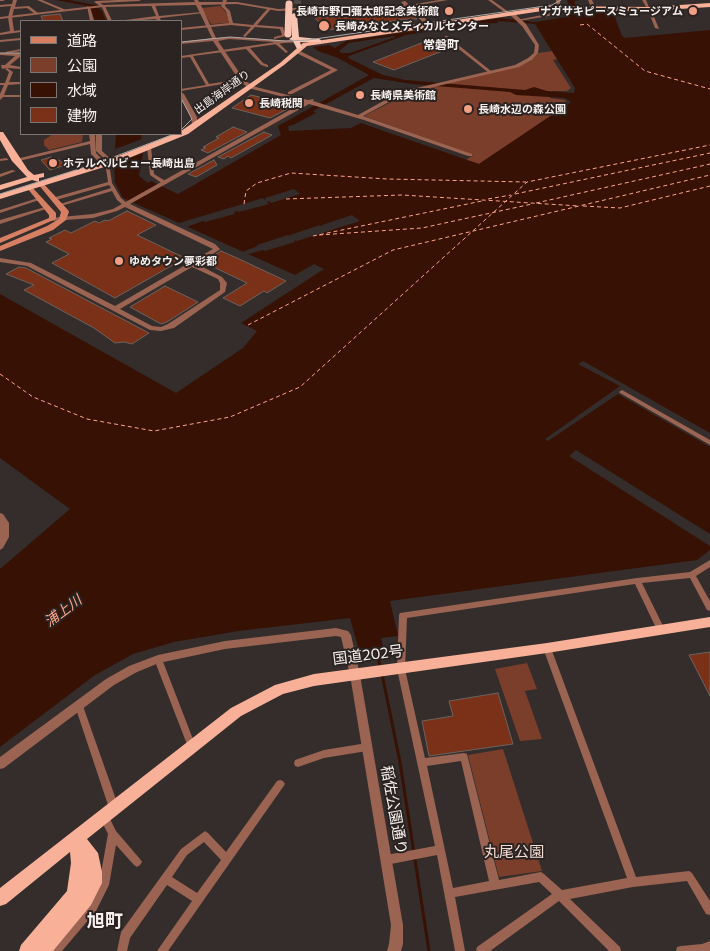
<!DOCTYPE html>
<meta charset="utf-8">
<style>
body{margin:0}
#map{position:relative;width:710px;height:951px;overflow:hidden;background:#342d2b;font-family:Commissioner,"Noto Sans JP",sans-serif}
canvas{display:block}
.legend{position:absolute;left:20px;top:20px;width:162px;height:115px;box-sizing:border-box;background:#2a2321;border:1px solid #7b7573;margin:0;padding:6px 9px;list-style:none;font-size:15px;color:#f5f0ee}
.legend li{display:flex;align-items:center;gap:10px;height:25px}
.legend b{width:25px;border:1px solid #7b7573}
</style>
<div id="map">
<canvas width="710" height="951"></canvas>
<ul class="legend">
<li><b style="height:6px;background:#d67f63"></b>道路</li>
<li><b style="height:14px;background:#7b3e2a"></b>公園</li>
<li><b style="height:14px;background:#381105"></b>水域</li>
<li><b style="height:14px;background:#7b3118"></b>建物</li>
</ul>
</div>
<script>
const g = document.querySelector('canvas').getContext('2d');
g.lineJoin = 'round';
function fill(path, color) {
  g.fillStyle = color;
  g.fill(path, 'evenodd');
}
function poly(rows) {
  const path = new Path2D();
  for (const r of rows) {
    path.moveTo(r[0], r[1]);
    for (let i = 2; i < r.length; i += 2) path.lineTo(r[i], r[i + 1]);
  }
  return path;
}
function trace(path, color, width, dash) {
  g.strokeStyle = color;
  g.lineWidth = width;
  g.lineCap = dash ? 'butt' : 'round';
  g.setLineDash(dash || []);
  g.stroke(path);
}
function label(font, color, halo, rows, align = 'center') {
  g.font = font + ' Commissioner,"Noto Sans JP",sans-serif';
  g.lineWidth = 4;
  g.setLineDash([]);
  g.textBaseline = 'middle';
  g.strokeStyle = halo;
  g.fillStyle = color;
  for (const [text, x, y, turn = 0] of rows) {
    g.save();
    g.translate(x, y);
    g.rotate((+turn || 0) * Math.PI / 180);
    g.textAlign = isNaN(turn) ? turn : align;
    if (halo) g.strokeText(text, 0, 0);
    g.fillText(text, 0, 0);
    g.restore();
  }
}
const green = poly([
 [220,6,226,12,229,23,211,24,201,8],
 [553,51,558,59,553,60,571,88,567,91,552,91,550,98,565,100,566,101,564,104,568,105,479,164,466,160,473,155,364,116,411,92,522,65,531,61,538,53],
 [53,134,83,134,82,142,49,150,44,145,44,140],
 [527,663,537,689,525,691,542,739,520,741,495,669],
 [503,749,542,871,499,877,468,755]
]);
const water = poly([
 [56,0,69,0,96,5,102,11,106,21,95,21,91,9,87,6],
 [567,0,580,0,574,1,578,10,613,12,622,36,625,38,710,30,710,433,583,361,578,364,620,386,545,439,548,441,618,394,710,447,710,534,576,450,569,456,710,546,710,550,697,560,390,601,398,636,381,638,384,651,360,654,350,618,238,631,174,642,133,654,95,675,0,747,0,569,70,509,0,458,0,294,176,393,243,348,257,331,241,323,324,269,314,264,295,275,123,198,115,183,114,164,116,134,141,134,143,153,139,176,148,183,151,181,178,194,281,135,278,126,369,75,338,58,318,51,313,47,329,45,335,48,346,41,500,18,535,22,566,17,565,10,570,10],
 [498,21,535,24,575,88,574,93,547,91,534,87,525,90,405,80,383,75,348,58,349,56,406,35,478,24,497,23],
 [394,36,395,37,350,53,342,53,339,51,349,43],
 [374,78,412,84,510,92,516,95,565,98,571,102,479,164,361,123,351,128,289,131,288,126,293,125,316,113,313,111]
]);
const pier = poly([
 [142,139,143,153,114,164,115,149],
 [294,189,300,194,271,203,269,201,267,202,269,204,239,212,237,211,234,212,235,214,205,222,203,221,184,228,179,223,263,198,265,200,266,199,265,198],
 [352,215,360,221,297,241,294,240,295,242,265,251,263,250,245,255,242,252,258,246,257,245,288,235,291,236,290,235,320,225,322,227,322,225]
]);
const stream = poly([
 [377,652,380,666],
 [382,674,400,762,429,951]
]);
const ferry = poly([
 [580,25,587,24,645,71,710,89],
 [515,194,710,153],
 [286,199,402,195,579,206],
 [488,199,511,195],
 [536,203,710,164],
 [244,204,246,191,257,183,291,173,387,179,526,182],
 [583,206,620,208,710,186],
 [319,235,422,228,532,204],
 [313,236,482,201],
 [248,325,393,250,710,175],
 [0,374,33,397,87,419,154,431,230,417,300,387,527,182,710,145]
]);
const building = poly([
 [405,9,417,19,408,19,327,30,314,17,344,17,405,9],
 [60,14,63,21,43,21,41,16,60,14],
 [424,42,445,50,394,70,373,62,424,42],
 [251,95,276,101,280,98,299,103,270,118,232,108,251,95],
 [233,127,247,132,208,153,201,150,206,148,203,147,219,138,216,137,233,127],
 [264,132,272,135,231,158,228,156,224,159,218,157,264,132],
 [51,157,54,161,59,160,65,165,50,170,41,160,51,157],
 [214,160,217,165,196,177,188,174,214,160],
 [127,211,156,225,137,235,185,258,115,298,52,263,69,254,46,242,52,239,49,238,65,230,71,233,95,221,99,223,105,220,108,221,127,211],
 [221,251,237,258,286,281,267,293,264,291,240,306,223,298,247,283,203,262,221,251],
 [19,267,26,268,149,333,132,344,124,342,115,343,94,328,24,290,34,285,6,274,19,267],
 [165,286,198,302,167,322,161,324,130,307,165,286],
 [710,652,710,696,689,655,710,652],
 [498,693,513,744,429,756,422,721,453,716,449,701,498,693]
]);
const motorwayTunnel = poly([
 [297,4,298,0]
]);
const minor = poly([
 [0,0,5,0,3,1,0,1,0,0],
 [13,0,17,0,15,7,29,6,38,13,35,14,27,8,14,9,12,17,14,31,21,30,21,32,0,35,0,33,10,31,8,17,11,6,0,7,0,5,12,4,13,0],
 [37,0,42,0,66,10,63,11,37,0],
 [117,0,141,0,139,1,100,3,105,6,112,21,108,21,102,7,94,2,96,1,117,0],
 [223,0,227,0,225,6,230,11,233,23,253,25,268,8,270,8,270,10,257,25,283,27,286,36,274,39,274,37,282,35,280,29,255,27,245,37,243,36,251,27,231,25,181,30,181,28,229,23,226,11,221,6,223,0],
 [439,0,448,0,406,7,404,6,439,0],
 [488,0,492,0,510,13,507,14,488,0],
 [642,0,646,0,650,10,648,10,642,0],
 [153,4,155,5,159,16,202,12,204,13,160,18,161,21,157,21,156,19,128,21,118,21,156,16,151,5,153,4],
 [87,6,90,7,94,21,90,21,87,6],
 [558,7,561,8,560,14,519,21,517,20,557,12,558,7],
 [445,36,447,36,491,71,491,73,489,73,445,38,445,36],
 [21,38,21,40,0,42,0,40,21,38],
 [283,41,285,42,284,43,250,48,263,63,268,65,268,67,267,67,261,65,246,49,193,56,209,84,235,80,245,82,243,83,235,82,181,91,181,89,206,85,190,57,181,58,181,56,283,41],
 [21,49,21,51,7,53,5,52,21,49],
 [7,68,13,72,9,82,21,82,21,84,8,85,4,95,21,95,21,97,3,97,0,100,0,94,4,85,0,85,0,83,5,83,9,72,5,69,7,68],
 [147,146,151,147,154,174,167,182,167,184,163,184,150,175,147,146],
 [6,158,8,159,8,160,0,161,0,159,6,158],
 [105,162,109,163,112,183,121,198,128,204,128,206,124,206,117,200,112,191,61,206,57,205,111,188,109,185,56,200,52,200,52,198,108,182,105,162],
 [12,170,16,171,0,177,0,174,12,170],
 [38,198,42,199,0,213,0,210,38,198],
 [45,207,49,208,0,224,0,220,45,207],
 [622,390,710,440,710,445,620,393,619,392,622,390],
 [710,560,710,567,696,576,710,601,710,611,707,610,690,578,642,583,665,630,664,632,661,633,658,632,635,584,407,618,405,669,425,758,464,753,467,754,499,880,541,872,544,874,562,890,627,878,543,648,544,646,547,645,550,646,551,648,636,877,689,871,692,873,710,901,710,915,706,914,687,881,633,887,570,899,620,947,621,951,609,951,559,901,490,951,476,951,477,947,552,894,539,882,455,897,465,951,455,951,437,855,386,865,383,863,381,860,383,857,386,855,435,846,397,669,399,615,400,613,637,578,690,572,710,560],
 [461,761,489,881,453,888,427,766,461,761],
 [158,656,161,657,162,659,196,747,195,750,192,751,189,750,188,747,154,659,155,657,158,656],
 [79,702,82,703,83,706,119,808,117,811,114,812,111,811,109,808,75,706,76,703,79,702],
 [367,743,370,744,371,747,370,750,367,751,324,758,298,767,295,766,294,763,295,760,324,750,367,743],
 [280,780,283,781,285,784,283,787,168,951,157,951,192,901,167,885,130,938,127,951,117,951,121,932,181,849,205,831,208,833,226,852,277,781,280,780],
 [204,842,221,860,197,893,172,877,187,855,204,842],
 [104,812,107,813,116,831,140,859,142,862,140,865,137,867,134,865,116,845,109,885,96,911,62,951,50,951,51,947,88,903,99,884,108,834,99,816,101,813,104,812],
 [710,941,710,951,676,951,677,947,681,946,702,944,710,941]
]);
const tertiary = poly([
 [194,0,198,0,199,2,237,2,278,9,296,8,313,12,343,12,404,5,401,2,405,1,427,20,427,22,423,22,406,7,343,14,313,14,296,10,278,11,237,4,201,5,216,38,229,37,294,41,318,40,318,42,316,42,279,43,288,52,286,53,273,42,229,39,218,41,245,81,256,87,308,100,314,99,313,101,358,115,387,99,408,90,515,65,528,58,534,53,535,45,522,26,510,15,506,14,506,12,514,13,526,24,539,45,538,53,532,60,519,67,412,92,391,101,363,116,472,154,472,156,468,156,364,120,309,104,130,204,215,244,220,249,219,250,197,264,222,277,227,283,225,292,174,328,161,331,150,330,27,266,0,262,0,258,31,263,115,306,213,249,125,207,117,211,93,218,52,221,50,220,50,218,93,214,113,209,304,102,252,89,241,83,213,41,181,44,181,42,212,38,196,5,103,7,0,19,0,17,103,5,195,2,194,0],
 [192,267,218,279,220,283,220,290,168,324,161,327,152,326,120,309,192,267],
 [556,0,560,0,561,9,557,8,556,0],
 [588,0,592,0,596,9,592,9,588,0],
 [647,8,651,9,659,29,655,28,647,8],
 [294,50,298,50,338,70,292,94,288,94,288,92,331,70,294,52,294,50],
 [0,53,21,53,21,56,10,65,21,67,21,69,7,68,2,69,1,65,5,65,15,56,0,55,0,53],
 [181,92,184,94,197,117,197,126,192,125,191,117,181,99,181,92],
 [89,134,95,134,96,153,106,163,106,165,102,165,91,154,90,144,15,162,12,160,90,141,89,134],
 [96,134,102,134,102,151,113,161,113,163,109,163,96,151,96,134],
 [0,513,3,514,9,523,9,537,3,548,0,550,0,513],
 [336,628,348,631,351,635,360,675,403,925,403,944,401,951,387,951,389,944,391,925,350,675,341,637,336,636,225,649,159,663,137,672,114,685,4,768,0,769,0,757,106,679,129,666,158,655,225,641,336,628]
]);
const secondary = poly([
 [38,182,42,182,68,210,69,212,66,220,53,230,0,251,0,246,47,226,59,219,61,212,38,184,38,182],
 [27,186,31,186,56,213,56,219,0,243,0,238,49,218,49,215,27,188,27,186]
]);
const trunk = poly([
 [710,3,710,7,649,11,549,10,307,46,284,65,188,134,114,164,0,199,0,194,108,160,174,134,181,134,181,131,280,63,303,43,549,6,649,7,710,3],
 [0,132,3,132,28,170,34,175,44,173,44,177,39,178,39,182,32,180,0,190,0,185,27,177,12,161,0,140,0,132],
 [710,617,710,627,547,653,314,686,283,694,241,716,87,839,98,853,102,872,102,883,91,905,53,951,19,951,21,945,67,891,71,863,70,852,6,904,0,906,0,888,231,708,275,685,314,674,547,643,710,617]
]);
const motorway = poly([
 [294,13,297,15,299,37,319,39,321,40,321,42,300,42,302,48,297,49,293,41,289,39,292,37,291,15,294,13]
]);
const tram = poly([
 [181,42,230,37,285,41,308,40,552,5,561,0],
 [0,53,21,53],
 [181,98,192,119,181,130],
 [0,194,98,163,174,134]
]);
const motorwayBridge = poly([
 [288,34,289,4]
]);
const markers = [
 [449,11,5,"#f39f84"],
 [693,11,5,"#f39f84"],
 [324,26,6,"#f39f84"],
 [360,95,5,"#f39f84"],
 [249,103,5,"#f39f84"],
 [468,109,5,"#f39f84"],
 [53,163,5,"#f39f84"],
 [119,261,5,"#f39f84"]
];
const farPoinames = [
 ["長崎市野口彌太郎記念美術館",439,11,"right"],
 ["ナガサキピースミュージアム",683,11,"right"],
 ["長崎みなとメディカルセンター",335,26],
 ["長崎県美術館",370,95],
 ["長崎税関",259,103],
 ["長崎水辺の森公園",478,109],
 ["ホテルベルビュー長崎出島",63,163],
 ["ゆめタウン夢彩都",129,261]
];
const farStreetnames = [
 ["出島海岸通り",222,92,-36]
];
const farQuarternames = [
 ["常磐町",441,45]
];
const waterNames = [
 ["浦上川",63,611,-37]
];
const nearStreetnames = [
 ["国道202号",368,655,-7],
 ["稲佐公園通り",394,810,80]
];
const nearParknames = [
 ["丸尾公園",514,852]
];
const nearQuarternames = [
 ["旭町",105,921]
];
fill(green, '#7b3e2a');
fill(water, '#381105');
fill(pier, '#342d2b');
trace(stream, '#381105', 3);
trace(ferry, '#fda589', 1, [4, 3]);
fill(building, '#7b3118');
trace(building, '#6b6360', 1);
trace(motorwayTunnel, '#514a48', 7, [7, 4]);
fill(minor, '#9a6352');
fill(tertiary, '#9a6352');
fill(secondary, '#d67f63');
fill(trunk, '#f8b099');
fill(motorway, '#fac4b2');
trace(tram, '#ada8a6', 1);
trace(motorwayBridge, '#fac4b2', 7);
for (const [x, y, r, color] of markers) {
  const dot = new Path2D();
  dot.arc(x, y, r, 0, 2 * Math.PI);
  g.fillStyle = color;
  g.fill(dot);
  trace(dot, '#2a2321', 2);
}
label('bold 11px', '#f5f0ee', '#2a2321', farPoinames, 'left');
label('11px', '#f5f0ee', '#2a2321', farStreetnames);
label('bold 12px', '#f5f0ee', '#2a2321', farQuarternames);
label('italic 14px', '#fda589', '#2a2321', waterNames);
label('15px', '#f5f0ee', '#2a2321', nearStreetnames);
label('15px', '#f2dbd3', '#2a2321', nearParknames);
label('bold 18px', '#f5f0ee', '#2a2321', nearQuarternames);
</script>
